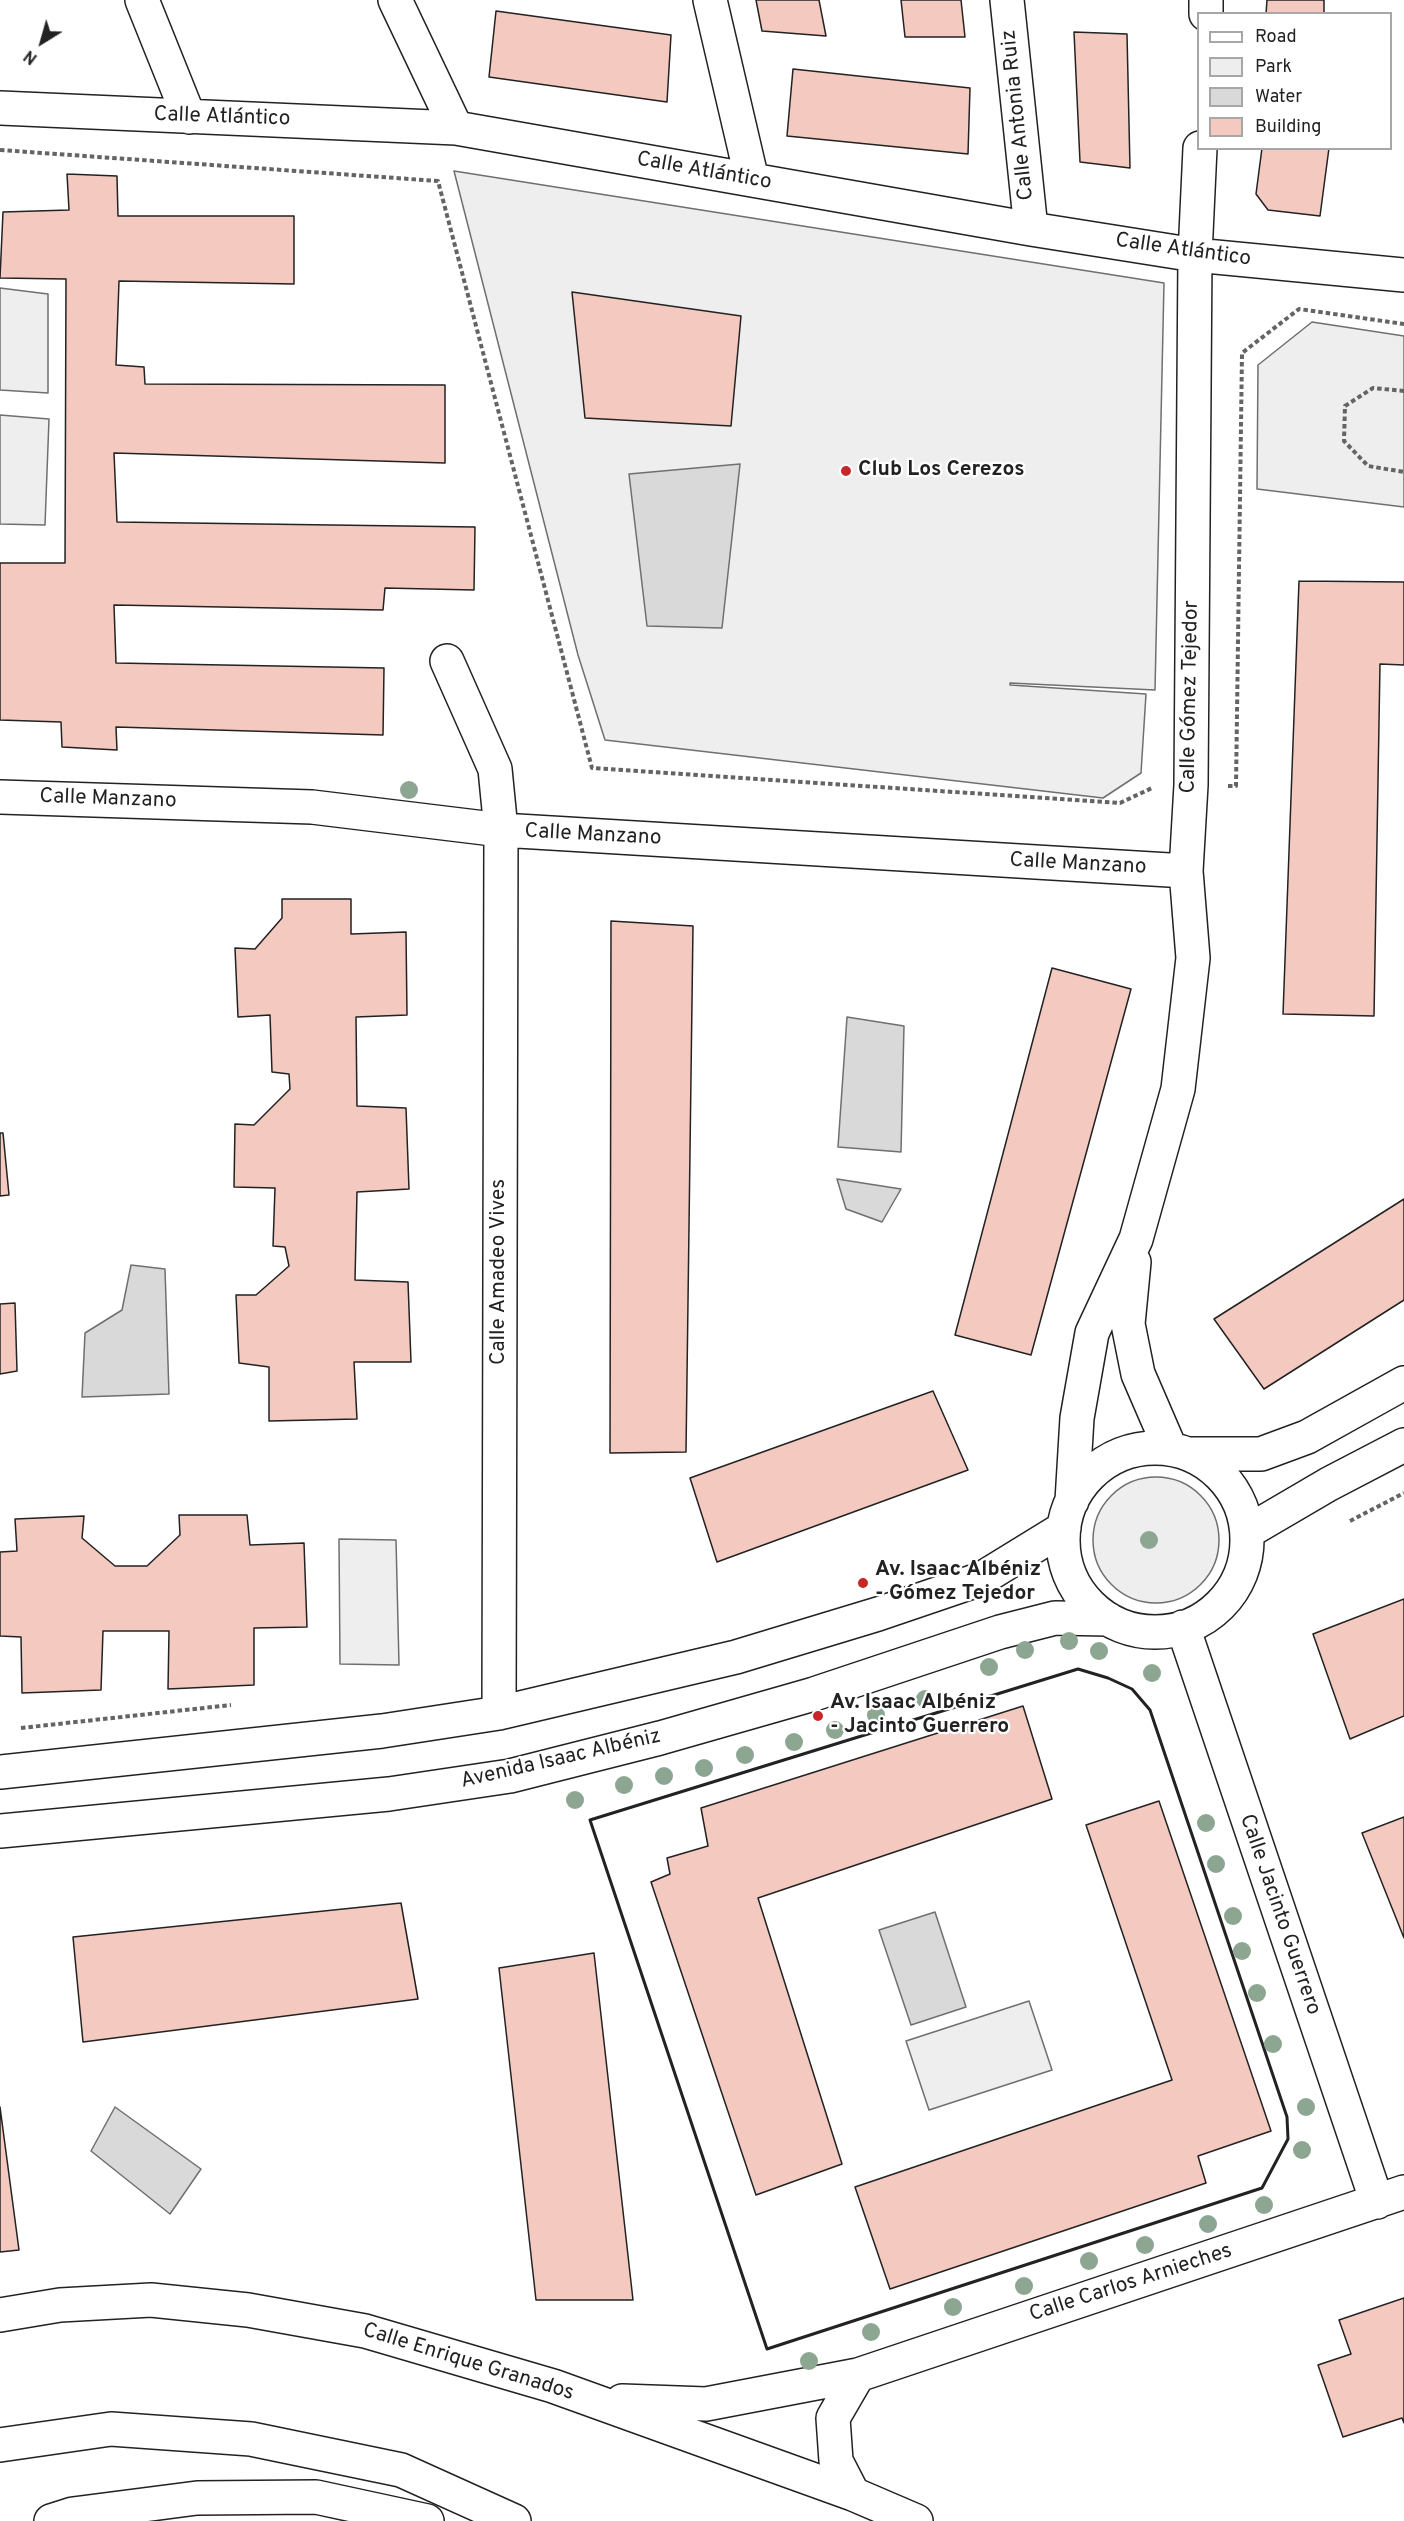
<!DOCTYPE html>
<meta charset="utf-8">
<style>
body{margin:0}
#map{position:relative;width:1404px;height:2521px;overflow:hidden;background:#fff;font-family:Overpass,sans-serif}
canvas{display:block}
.legend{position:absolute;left:1197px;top:12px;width:195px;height:138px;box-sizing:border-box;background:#fff;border:2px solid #a7a7a7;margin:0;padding:8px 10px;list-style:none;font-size:18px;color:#222}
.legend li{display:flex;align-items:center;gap:12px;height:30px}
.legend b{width:30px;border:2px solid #a7a7a7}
.north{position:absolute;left:12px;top:12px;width:60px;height:60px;-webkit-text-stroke:4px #fff;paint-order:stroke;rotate:217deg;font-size:16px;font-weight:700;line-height:24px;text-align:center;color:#222}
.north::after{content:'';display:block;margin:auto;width:21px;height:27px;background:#222;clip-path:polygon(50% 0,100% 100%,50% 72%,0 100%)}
</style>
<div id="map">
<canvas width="1404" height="2521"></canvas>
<ul class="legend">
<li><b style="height:8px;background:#fff"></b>Road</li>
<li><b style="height:16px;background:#eee"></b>Park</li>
<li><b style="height:16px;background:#d9d9d9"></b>Water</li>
<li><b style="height:16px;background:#f3c9c0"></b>Building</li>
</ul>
<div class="north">N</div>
</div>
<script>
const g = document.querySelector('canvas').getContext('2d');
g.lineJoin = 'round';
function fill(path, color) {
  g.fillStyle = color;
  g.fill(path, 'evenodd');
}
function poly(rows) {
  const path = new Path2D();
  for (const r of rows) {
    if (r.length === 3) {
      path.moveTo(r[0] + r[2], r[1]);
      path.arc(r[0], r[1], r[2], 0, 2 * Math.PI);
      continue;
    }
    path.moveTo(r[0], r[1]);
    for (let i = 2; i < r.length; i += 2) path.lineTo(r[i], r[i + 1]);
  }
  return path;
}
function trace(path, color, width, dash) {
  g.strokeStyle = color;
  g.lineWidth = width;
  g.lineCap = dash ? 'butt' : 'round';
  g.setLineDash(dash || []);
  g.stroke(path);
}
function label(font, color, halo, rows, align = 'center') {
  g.font = font + ' Overpass,sans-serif';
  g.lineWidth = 4.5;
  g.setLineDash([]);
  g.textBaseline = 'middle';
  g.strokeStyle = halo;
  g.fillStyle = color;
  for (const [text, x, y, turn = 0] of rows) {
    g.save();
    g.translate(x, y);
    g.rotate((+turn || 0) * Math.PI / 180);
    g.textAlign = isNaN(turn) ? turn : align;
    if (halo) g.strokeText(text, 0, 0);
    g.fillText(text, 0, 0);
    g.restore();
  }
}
const green = poly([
 [454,171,1164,283,1155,690,1010,683,1010,685,1146,694,1141,773,1103,798,605,740,578,655,454,171],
 [0,288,48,294,48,393,0,390,0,288],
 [1312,322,1404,336,1404,507,1257,489,1258,365,1312,322],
 [0,415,49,419,45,525,0,524,0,415],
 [1156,1540,63],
 [339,1539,396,1540,399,1665,340,1664,339,1539],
 [1029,2001,1052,2070,929,2110,906,2041,1029,2001]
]);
const water = poly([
 [740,464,722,628,647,626,629,474,740,464],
 [847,1017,904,1026,901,1152,838,1147,847,1017],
 [837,1179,901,1189,882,1222,846,1209,837,1179],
 [131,1265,165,1269,169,1394,82,1397,85,1333,122,1310,131,1265],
 [935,1912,966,2007,911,2025,879,1930,935,1912],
 [115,2107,201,2169,170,2214,91,2151,115,2107]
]);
const building = poly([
 [756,0,819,0,826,36,762,31,756,0],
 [901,0,961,0,965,37,905,37,901,0],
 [1267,0,1324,0,1324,14,1266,14,1267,0],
 [496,11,671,35,667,102,489,77,496,11],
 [1074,32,1127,34,1130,168,1080,162,1074,32],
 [793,69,970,88,968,154,787,136,793,69],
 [1262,148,1329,148,1320,216,1268,210,1256,194,1262,148],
 [67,174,117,176,118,216,294,216,294,284,119,281,116,365,144,367,145,384,445,385,445,463,114,453,117,522,475,527,474,590,385,588,383,610,114,605,116,663,384,668,383,735,116,727,117,750,62,747,61,722,0,720,0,563,65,563,66,279,0,278,3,212,69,210,67,174],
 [572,292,741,316,731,426,585,418,572,292],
 [1299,581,1404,582,1404,665,1380,664,1374,1016,1283,1014,1299,581],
 [282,899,351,899,351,934,406,932,407,1015,356,1017,357,1106,406,1108,409,1189,357,1192,355,1280,408,1282,411,1362,354,1362,357,1419,269,1421,269,1367,239,1363,236,1295,256,1295,289,1266,285,1247,273,1246,275,1188,234,1187,235,1124,254,1125,290,1089,289,1074,272,1072,270,1015,238,1017,235,948,255,949,282,918,282,899],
 [611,921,693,926,686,1452,610,1453,611,921],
 [1052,968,1131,989,1031,1355,955,1335,1052,968],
 [0,1133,3,1133,9,1195,0,1196,0,1133],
 [1404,1199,1404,1300,1264,1389,1214,1319,1404,1199],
 [15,1303,17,1371,0,1374,0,1304,15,1303],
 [933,1391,968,1470,717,1562,690,1478,933,1391],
 [179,1515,247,1515,250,1545,304,1543,307,1627,254,1628,254,1685,168,1689,169,1631,103,1631,101,1690,22,1693,21,1637,0,1636,0,1552,17,1551,15,1519,84,1516,82,1538,115,1566,147,1566,180,1535,179,1515],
 [1404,1599,1404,1716,1350,1739,1313,1634,1404,1599],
 [1023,1706,1052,1799,758,1898,842,2164,756,2195,651,1882,670,1874,667,1858,708,1846,701,1808,1023,1706],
 [1159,1801,1271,2131,1198,2156,1206,2183,890,2289,855,2187,1172,2080,1086,1825,1159,1801],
 [1404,1817,1404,1938,1362,1833,1404,1817],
 [401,1903,418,1999,83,2042,73,1937,401,1903],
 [594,1953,633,2300,536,2300,499,1968,594,1953],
 [0,2107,19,2250,0,2252,0,2107],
 [1404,2298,1404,2423,1402,2418,1343,2437,1318,2365,1351,2354,1339,2320,1404,2298]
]);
const path = poly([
 [0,150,438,181,592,768,1120,803,1152,788],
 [1404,391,1373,388,1345,406,1344,441,1368,466,1404,472],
 [1228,786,1236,786,1242,353,1299,309,1404,324],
 [1350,1521,1404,1493],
 [21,1728,231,1705]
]);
const minor = poly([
 [142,0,189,117],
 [395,0,456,128],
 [710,0,752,180],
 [1007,0,1031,229],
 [1206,14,1206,0],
 [0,108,456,128,1031,229,1195,255,1404,275],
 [447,661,495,769,501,830,499,1713],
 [0,797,312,807,501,830,1186,871],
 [1134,1262,1128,1324,1138,1374,1170,1448],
 [1155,1540,92],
 [1190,1454,1261,1454,1307,1437,1404,1383],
 [1072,1501,1077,1418,1092,1333,1136,1239,1178,1089,1193,958,1186,871,1191,785,1195,255,1200,148],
 [1247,1532,1329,1484,1404,1445],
 [1183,1627,1377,2202],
 [0,1772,382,1731,499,1713,736,1657,878,1614,981,1579,1064,1528],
 [0,1831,389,1794,510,1776,660,1738,814,1694,1000,1632,1055,1618,1108,1619],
 [0,2315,60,2305,151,2300,248,2310,365,2331,553,2386,853,2494,916,2521],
 [622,2401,706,2404,858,2375,1404,2192],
 [853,2494,836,2461,833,2418,858,2375]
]);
const major = poly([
 [51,2521,73,2514,197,2498,316,2497,427,2521]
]);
const highway = poly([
 [0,2445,111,2429,251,2439,401,2470,514,2521]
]);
const wall = poly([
 [1078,1669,1108,1678,1132,1689,1150,1710,1287,2117,1288,2139,1262,2188,767,2349,590,1820,1078,1669]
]);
const trees = [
 [409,790],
 [1149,1540],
 [1069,1641],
 [1025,1650],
 [1099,1651],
 [989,1667],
 [1152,1673],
 [925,1699],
 [876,1715],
 [835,1730],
 [794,1742],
 [745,1755],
 [704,1768],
 [664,1776],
 [624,1785],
 [575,1800],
 [1206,1823],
 [1216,1864],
 [1233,1916],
 [1242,1951],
 [1257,1993],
 [1273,2044],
 [1306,2107],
 [1302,2150],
 [1264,2205],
 [1208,2224],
 [1145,2245],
 [1089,2261],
 [1024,2286],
 [953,2307],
 [871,2332],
 [809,2361]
];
const markers = [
 [846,471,6,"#c62828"],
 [863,1583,6,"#c62828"],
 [818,1716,6,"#c62828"]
];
const streetNames = [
 ["Calle Antonia Ruiz",1019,115,-96],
 ["Calle Atlántico",222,118,2],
 ["Calle Atlántico",704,172,10],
 ["Calle Atlántico",1183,251,8],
 ["Calle Gómez Tejedor",1191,697,-89],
 ["Calle Manzano",108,800,2],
 ["Calle Manzano",593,836,3],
 ["Calle Manzano",1078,865,3],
 ["Calle Amadeo Vives",500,1272,-90],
 ["Avenida Isaac Albéniz",561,1760,-13],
 ["Calle Jacinto Guerrero",1279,1915,71],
 ["Calle Carlos Arnieches",1131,2284,-18],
 ["Calle Enrique Granados",468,2363,17]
];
const poiNames = [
 ["Club Los Cerezos",858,471],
 ["Av. Isaac Albéniz",875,1571],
 ["- Gómez Tejedor",875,1595],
 ["Av. Isaac Albéniz",830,1704],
 ["- Jacinto Guerrero",830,1728]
];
fill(green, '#eee');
trace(green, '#6f6f6f', 1.5);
fill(water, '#d9d9d9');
trace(water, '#6f6f6f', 1.5);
fill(building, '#f3c9c0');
trace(building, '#222', 1.5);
trace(minor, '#222', 36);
trace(major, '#222', 36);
trace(highway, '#222', 36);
trace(path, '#646464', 4, [4.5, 3]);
trace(minor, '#fff', 33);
trace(major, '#fff', 33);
trace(highway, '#fff', 33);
trace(wall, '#222', 3);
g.fillStyle = '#8da692';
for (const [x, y] of trees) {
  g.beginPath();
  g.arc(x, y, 9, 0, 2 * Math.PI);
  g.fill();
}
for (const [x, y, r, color] of markers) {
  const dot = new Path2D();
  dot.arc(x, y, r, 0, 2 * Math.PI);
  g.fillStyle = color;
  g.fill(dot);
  trace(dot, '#fff', 2);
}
label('21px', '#222', '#fff', streetNames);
label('bold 21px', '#222', '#fff', poiNames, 'left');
</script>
